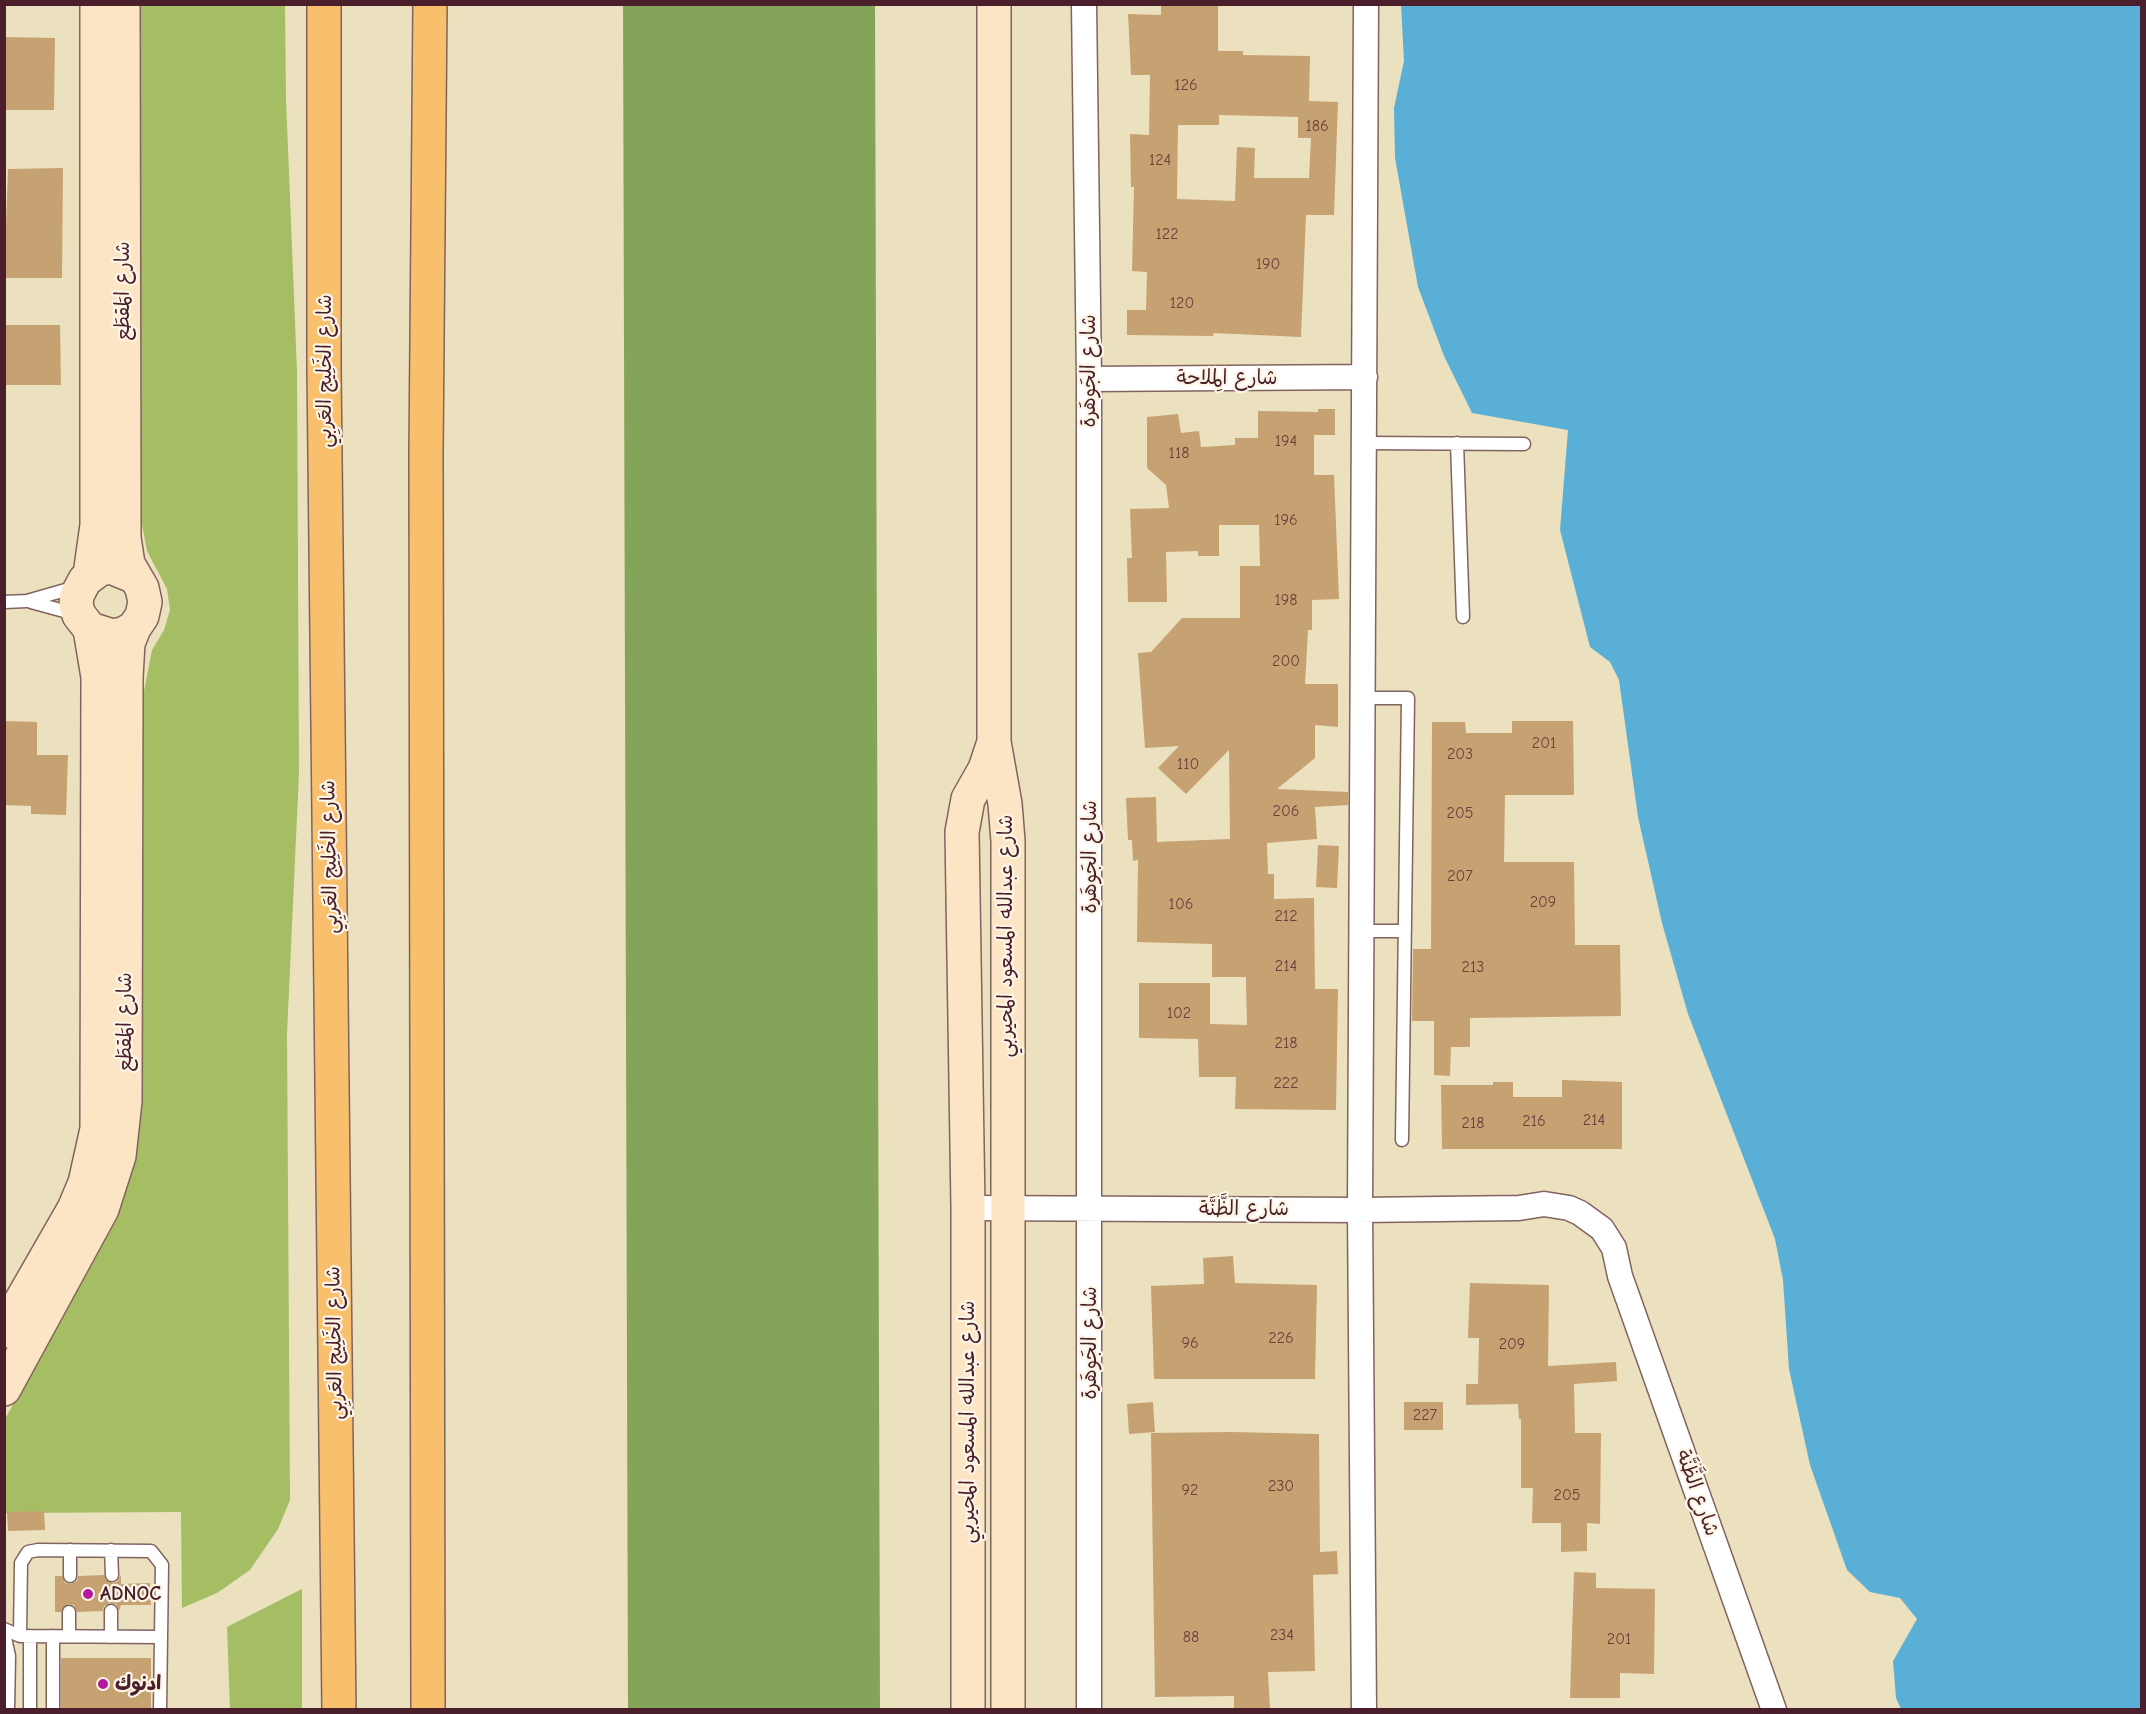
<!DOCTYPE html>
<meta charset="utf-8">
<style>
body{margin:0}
#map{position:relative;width:2146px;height:1714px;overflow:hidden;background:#ebe1bf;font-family:"Comic Neue",sans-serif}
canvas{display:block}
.frame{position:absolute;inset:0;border:6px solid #4a1f2b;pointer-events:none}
</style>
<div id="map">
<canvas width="2146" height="1714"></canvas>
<div class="frame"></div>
</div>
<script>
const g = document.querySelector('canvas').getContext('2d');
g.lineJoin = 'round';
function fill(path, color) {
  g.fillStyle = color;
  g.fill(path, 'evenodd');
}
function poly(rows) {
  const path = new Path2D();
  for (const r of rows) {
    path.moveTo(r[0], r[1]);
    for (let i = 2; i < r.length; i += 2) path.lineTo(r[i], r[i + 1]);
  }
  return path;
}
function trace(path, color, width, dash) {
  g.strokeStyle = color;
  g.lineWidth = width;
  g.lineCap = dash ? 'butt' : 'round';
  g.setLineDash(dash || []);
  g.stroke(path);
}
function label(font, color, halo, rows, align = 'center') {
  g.font = font + ' "Comic Neue","Playpen Sans Arabic",sans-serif';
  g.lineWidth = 4.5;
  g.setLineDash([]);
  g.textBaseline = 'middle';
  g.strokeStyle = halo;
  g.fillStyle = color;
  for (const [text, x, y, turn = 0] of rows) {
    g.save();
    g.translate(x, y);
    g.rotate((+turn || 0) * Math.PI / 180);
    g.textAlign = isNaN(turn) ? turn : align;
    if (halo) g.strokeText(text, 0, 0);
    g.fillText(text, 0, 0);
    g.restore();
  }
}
const green = poly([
 [139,5,285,5,286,99,297,371,299,773,287,1034,290,1500,278,1529,250,1570,217,1593,182,1608,181,1512,5,1513,4,1421,112,1222,130,1179,141,1120,141,706,152,650,164,630,170,610,167,589,147,551,141,519],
 [302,1589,302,1709,230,1709,227,1627]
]);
const forest = poly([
 [623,5,875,5,880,1709,628,1709]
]);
const water = poly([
 [1401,5,2141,5,2141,1709,1901,1709,1896,1698,1893,1661,1917,1619,1900,1598,1870,1592,1847,1570,1810,1465,1789,1369,1783,1280,1775,1239,1688,1014,1662,923,1638,817,1619,680,1610,662,1590,647,1560,530,1568,430,1472,413,1444,356,1418,287,1395,158,1394,108,1404,61]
]);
const building = poly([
 [1161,4,1218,4,1218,51,1243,51,1243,55,1310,56,1309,101,1338,102,1334,215,1306,215,1301,337,1214,333,1213,336,1127,335,1127,310,1146,310,1147,272,1132,271,1134,187,1131,187,1130,134,1149,135,1150,75,1131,75,1128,14,1161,15],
 [1219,115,1298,117,1298,138,1311,138,1309,178,1254,178,1255,148,1237,147,1235,201,1177,199,1178,125,1219,125],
 [4,37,55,38,54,110,4,110],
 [63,168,62,278,4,278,8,169],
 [4,325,60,325,61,385,4,385],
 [1318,409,1335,409,1335,435,1314,435,1314,475,1334,475,1339,599,1312,600,1312,630,1308,630,1305,684,1338,684,1338,727,1315,725,1315,758,1277,789,1348,792,1348,805,1315,807,1317,839,1267,843,1268,874,1274,874,1274,899,1314,898,1315,989,1338,989,1336,1110,1235,1109,1236,1077,1199,1077,1198,1039,1139,1038,1139,983,1210,983,1210,1024,1247,1025,1246,984,1246,977,1212,977,1212,944,1137,942,1138,860,1133,861,1132,840,1128,840,1126,798,1156,797,1157,842,1230,839,1229,750,1186,794,1158,768,1179,746,1145,748,1138,653,1151,652,1182,618,1240,618,1240,566,1260,566,1259,525,1219,525,1219,556,1198,556,1198,551,1166,552,1167,602,1128,602,1127,558,1132,558,1130,509,1169,508,1166,485,1147,468,1147,417,1178,414,1181,433,1199,431,1201,447,1235,445,1235,438,1258,438,1258,411,1318,412],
 [4,721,37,722,37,755,68,755,66,815,31,814,31,806,4,805],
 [1512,721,1573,721,1574,795,1505,795,1504,862,1574,862,1575,945,1620,945,1621,1016,1470,1018,1470,1047,1451,1047,1450,1076,1434,1075,1434,1021,1412,1021,1413,949,1431,949,1432,722,1465,722,1466,733,1512,733],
 [1318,845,1339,846,1337,888,1316,887],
 [1562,1080,1622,1082,1622,1149,1442,1149,1441,1085,1493,1085,1493,1082,1513,1082,1513,1097,1562,1097],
 [1233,1256,1235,1283,1317,1285,1315,1379,1154,1379,1151,1286,1204,1284,1203,1258],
 [1470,1283,1549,1285,1548,1366,1616,1362,1617,1381,1574,1384,1575,1433,1601,1433,1600,1524,1587,1523,1587,1551,1561,1552,1561,1523,1532,1523,1533,1488,1521,1488,1521,1419,1519,1419,1518,1404,1466,1405,1466,1384,1478,1384,1479,1338,1468,1338],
 [1153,1402,1155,1432,1129,1434,1127,1404],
 [1404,1402,1443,1402,1443,1430,1404,1430],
 [1231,1432,1319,1434,1320,1552,1337,1551,1338,1574,1313,1575,1315,1671,1268,1672,1270,1710,1234,1710,1234,1696,1155,1697,1151,1433],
 [44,1511,45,1530,8,1531,7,1512],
 [1574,1572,1596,1573,1596,1588,1655,1589,1654,1674,1620,1673,1620,1698,1570,1698],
 [104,1575,112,1583,117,1582,121,1575,121,1584,150,1583,151,1605,121,1605,119,1611,116,1604,110,1603,104,1606,103,1611,77,1612,74,1605,68,1604,61,1612,55,1612,55,1576,62,1576,65,1583,71,1584,77,1581,78,1576],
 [61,1658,151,1658,151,1710,61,1710]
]);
const lane = poly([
 [1364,443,1524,444],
 [1457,443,1463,617],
 [4,602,27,601,76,587],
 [31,602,75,614],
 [1363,698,1408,698,1402,1140],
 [1362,931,1405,931],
 [111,1550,112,1575],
 [70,1576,70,1550],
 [4,1629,20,1636,160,1637],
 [4,1633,9,1656,8,1710],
 [20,1636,21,1563,28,1552,38,1550,151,1551,162,1565,160,1710],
 [30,1636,30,1710],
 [53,1636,53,1710],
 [69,1636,69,1612],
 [111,1637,111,1611]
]);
const street = poly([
 [1084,4,1089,379,1089,1710],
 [1089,379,1365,377],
 [968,1208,1360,1210,1519,1208,1544,1204,1569,1208,1580,1213,1602,1229,1614,1248,1620,1276,1774,1710],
 [1364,1710,1360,1210,1366,4]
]);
const secondary = poly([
 [123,4,124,538,128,564,142,588,145,602,142,616,134,628,123,634,112,636,90,629,79,615,76,605,77,595,85,580,100,569,111,567,133,576],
 [994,4,994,742,1005,804,1008,841,1008,1710],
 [90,575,97,525,97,4],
 [4,1331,74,1209,85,1183,97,1129,98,677,90,629],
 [4,1389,102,1209,119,1156,125,1101,126,677,128,643,134,628],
 [968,1710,968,1208,962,832,968,799,985,769,994,742]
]);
const highway = poly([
 [324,4,324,368,339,1710],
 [428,1710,426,452,430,4]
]);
const markers = [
 [88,1594,6,"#b5179e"],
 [103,1684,6,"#b5179e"]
];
const numberNames = [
 ["126",1186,85],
 ["186",1317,126],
 ["124",1160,160],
 ["122",1167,234],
 ["190",1268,264],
 ["120",1182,303],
 ["194",1286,441],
 ["118",1179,453],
 ["196",1286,520],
 ["198",1286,600],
 ["200",1286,661],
 ["201",1544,743],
 ["203",1460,754],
 ["110",1188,764],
 ["206",1286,811],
 ["205",1460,813],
 ["207",1460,876],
 ["209",1543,902],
 ["106",1181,904],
 ["212",1286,916],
 ["214",1286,966],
 ["213",1473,967],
 ["102",1179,1013],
 ["218",1286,1043],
 ["222",1286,1083],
 ["214",1594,1120],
 ["216",1534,1121],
 ["218",1473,1123],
 ["226",1281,1338],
 ["96",1190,1343],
 ["209",1512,1344],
 ["227",1425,1415],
 ["230",1281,1486],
 ["92",1190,1490],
 ["205",1567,1495],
 ["234",1282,1635],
 ["88",1191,1637],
 ["201",1619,1639]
];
const streetNames = [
 ["شارع المَقطَع",123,291,-90],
 ["شارع الخَلِيج العَربِي",325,371,-90],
 ["شارع الجَوهَرة",1089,371,-90],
 ["شارع المِلاحة",1227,378],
 ["شارع الخَلِيج العَربِي",330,857,-91],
 ["شارع الجَوهَرة",1090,857,-90],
 ["شارع عبدالله المسعود المحيربي",1006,936,-90],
 ["شارع المَقطَع",125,1022,-90],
 ["شارع الظَّنَّة",1244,1209],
 ["شارع الخَلِيج العَربِي",335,1343,-91],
 ["شارع الجَوهَرة",1090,1343,-90],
 ["شارع عبدالله المسعود المحيربي",968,1422,-90],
 ["شارع الظَّنَّة",1697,1493,70]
];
const poiNames = [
 ["ADNOC",100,1594],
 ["ادنوك",115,1684]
];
fill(green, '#a5bd63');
fill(forest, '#84a459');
fill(water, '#59afd6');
fill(building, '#c6a172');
trace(lane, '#82635f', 15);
trace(street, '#82635f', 27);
trace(secondary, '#82635f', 36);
trace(highway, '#82635f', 36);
trace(lane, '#fff', 12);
trace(street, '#fff', 24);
trace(secondary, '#fce5c4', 33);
trace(highway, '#f8bf6c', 33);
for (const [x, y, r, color] of markers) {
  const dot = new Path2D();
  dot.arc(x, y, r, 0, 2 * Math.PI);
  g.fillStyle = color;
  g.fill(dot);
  trace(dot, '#fcf5e5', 2);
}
label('16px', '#69403d', null, numberNames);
label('20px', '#4a1f2b', '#fcf5e5', streetNames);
label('bold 20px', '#4a1f2b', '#fcf5e5', poiNames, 'left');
</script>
